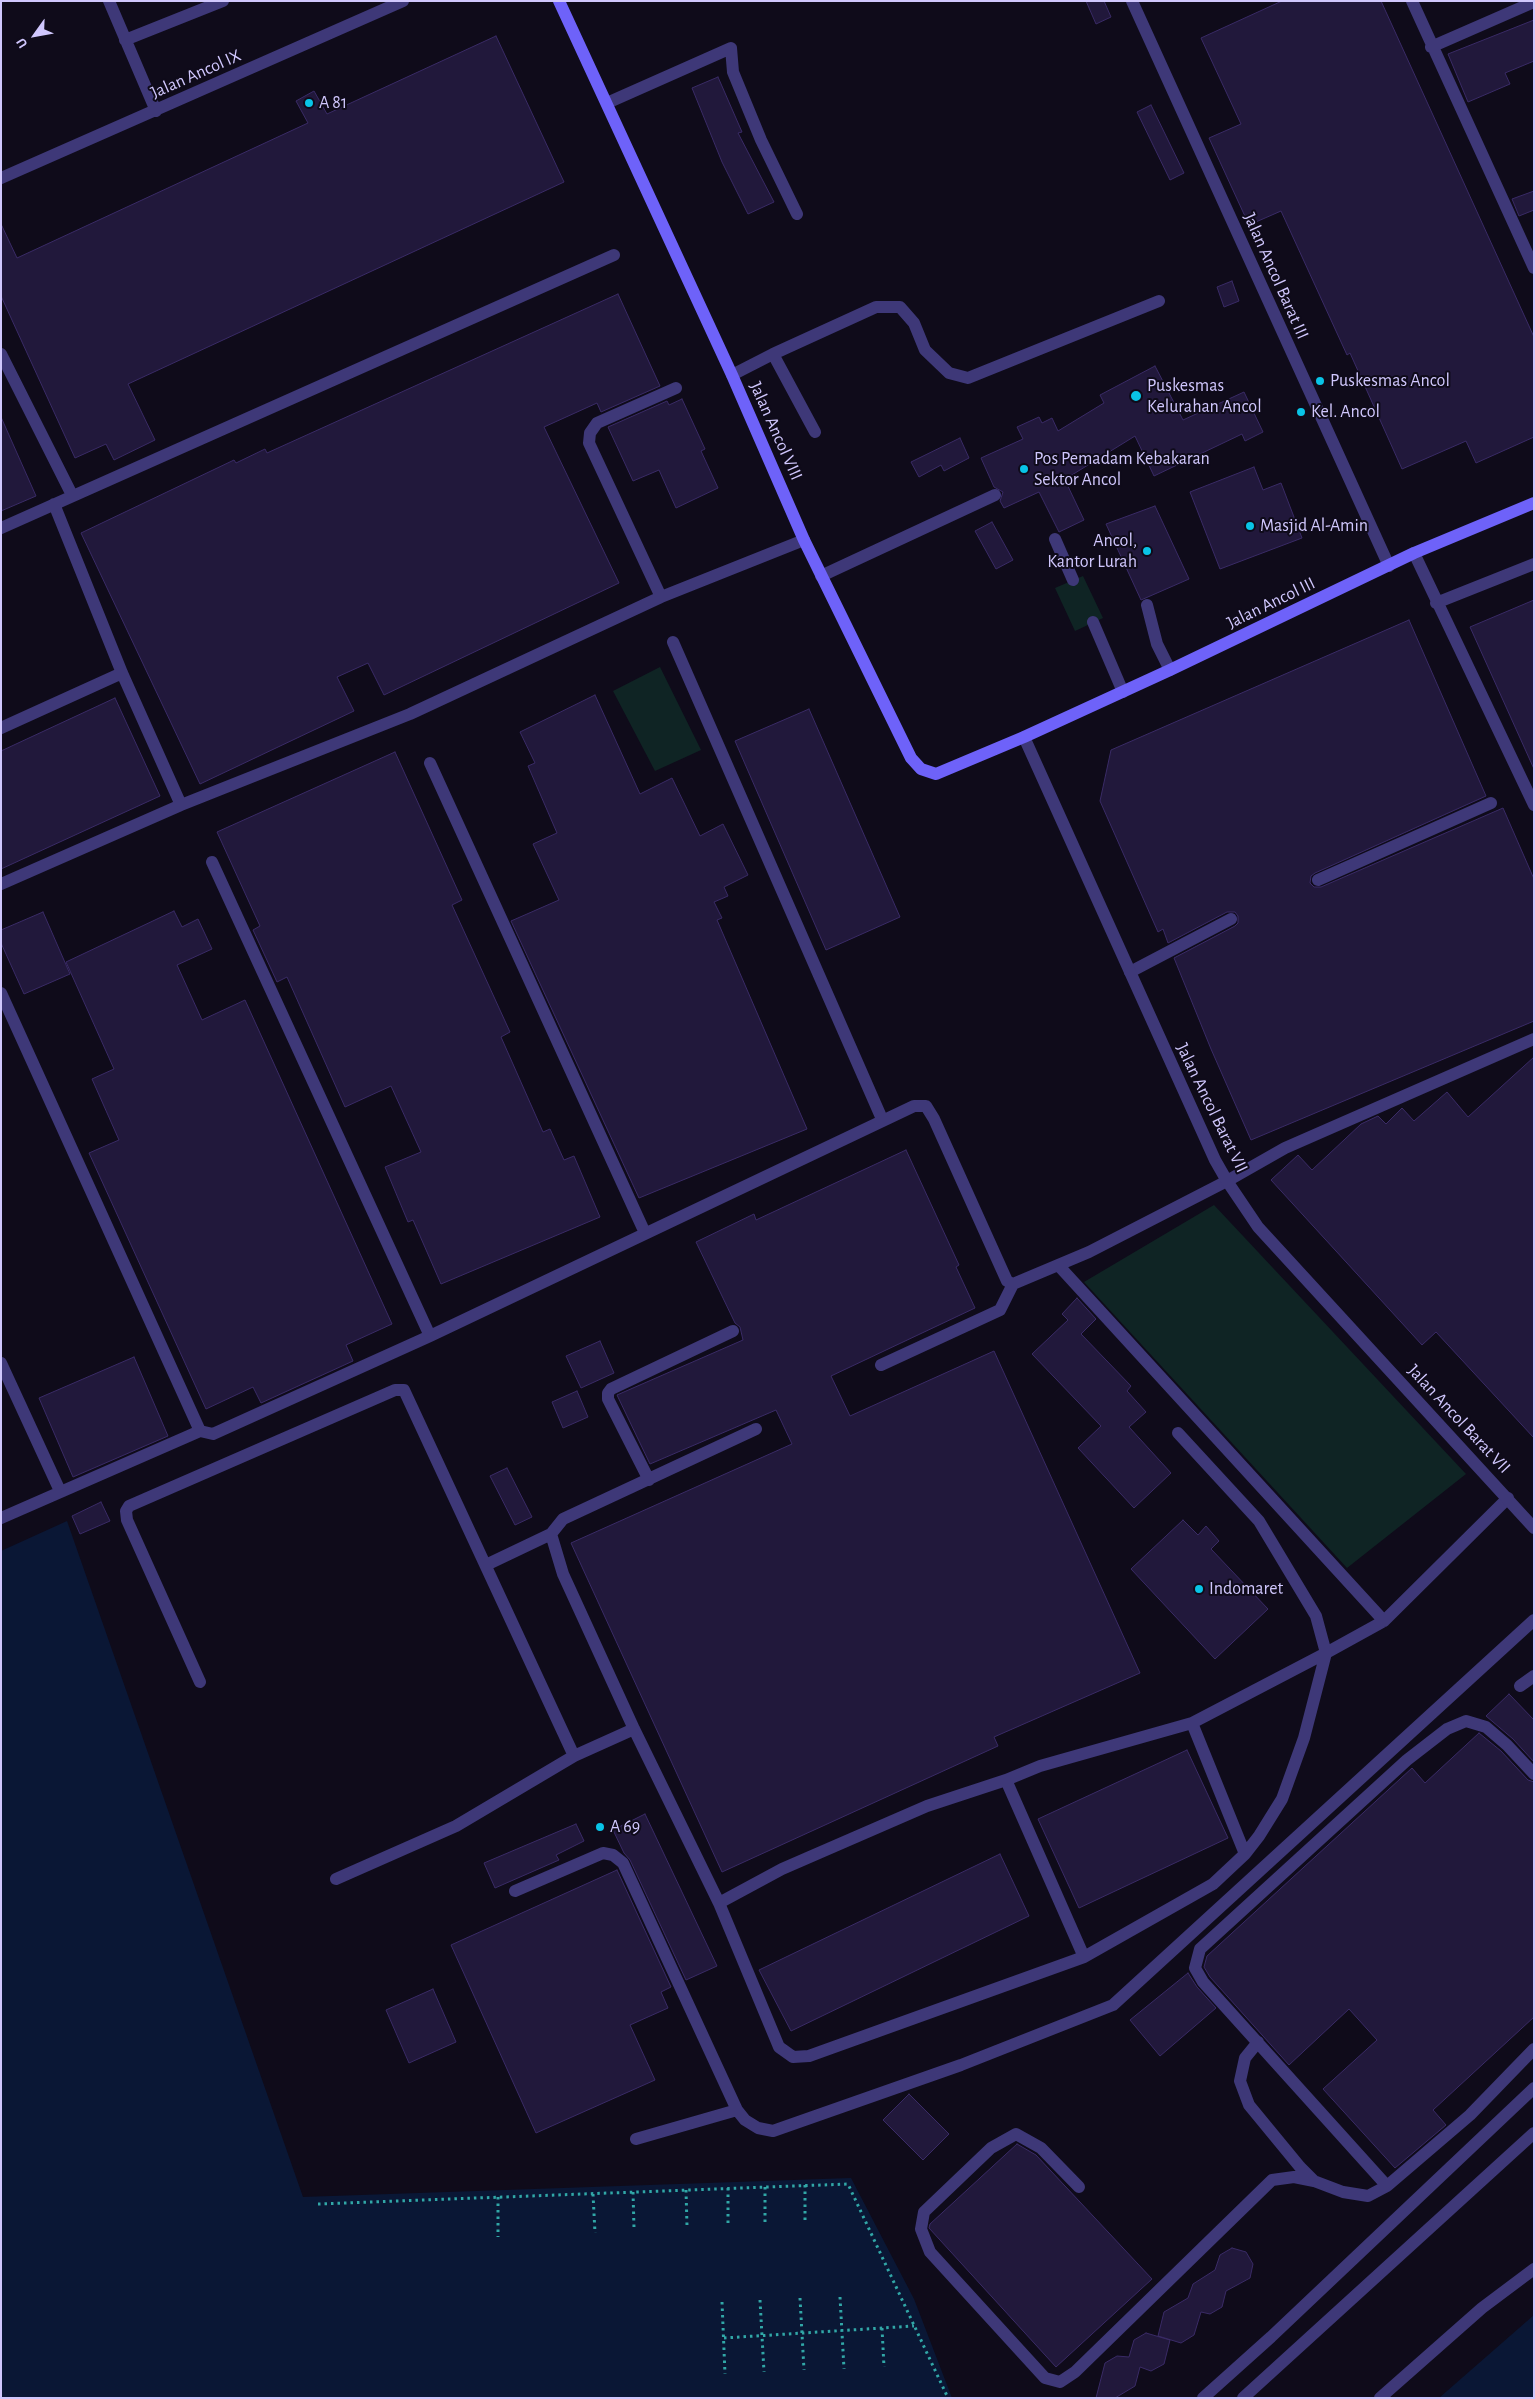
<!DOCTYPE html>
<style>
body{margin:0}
#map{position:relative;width:1535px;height:2399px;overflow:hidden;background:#0f0b1a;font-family:"Alegreya Sans",sans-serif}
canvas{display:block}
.frame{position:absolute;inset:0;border:2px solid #d0c7fd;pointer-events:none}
.north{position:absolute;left:10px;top:10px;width:50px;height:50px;-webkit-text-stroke:4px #0f0b1a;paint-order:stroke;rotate:238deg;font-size:14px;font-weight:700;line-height:20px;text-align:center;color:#d0c7fd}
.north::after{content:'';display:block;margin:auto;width:18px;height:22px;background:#d0c7fd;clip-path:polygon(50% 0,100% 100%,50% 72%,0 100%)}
</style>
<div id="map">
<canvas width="1535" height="2399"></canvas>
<div class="frame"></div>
<div class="north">U</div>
</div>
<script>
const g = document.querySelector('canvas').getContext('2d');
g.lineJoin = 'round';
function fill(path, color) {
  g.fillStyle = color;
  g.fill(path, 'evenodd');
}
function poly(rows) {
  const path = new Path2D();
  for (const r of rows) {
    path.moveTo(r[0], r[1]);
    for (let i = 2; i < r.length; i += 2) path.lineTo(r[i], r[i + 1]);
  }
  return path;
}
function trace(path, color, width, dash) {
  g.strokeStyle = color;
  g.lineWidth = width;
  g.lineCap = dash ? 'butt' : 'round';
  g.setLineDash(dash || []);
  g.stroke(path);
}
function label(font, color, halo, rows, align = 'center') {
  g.font = font + ' "Alegreya Sans",sans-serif';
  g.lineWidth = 4;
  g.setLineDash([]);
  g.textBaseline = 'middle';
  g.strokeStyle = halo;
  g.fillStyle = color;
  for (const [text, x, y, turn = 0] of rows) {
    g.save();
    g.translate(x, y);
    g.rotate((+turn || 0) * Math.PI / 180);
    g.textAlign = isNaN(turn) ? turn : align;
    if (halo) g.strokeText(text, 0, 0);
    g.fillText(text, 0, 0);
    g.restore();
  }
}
const green = poly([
 [1083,576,1103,618,1075,631,1055,588],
 [660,667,701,750,655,771,613,691],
 [1214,1205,1466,1474,1347,1568,1084,1282]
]);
const water = poly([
 [67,1521,303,2197,851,2178,914,2299,952,2398,1,2398,1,1551],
 [1534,2315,1534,2398,1439,2398]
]);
const building = poly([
 [1086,1,1104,1,1111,17,1096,24,1086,1],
 [1282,1,1381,1,1534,337,1534,437,1476,463,1466,441,1402,469,1350,353,1347,355,1281,211,1249,225,1209,138,1241,124,1201,38,1282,1],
 [1534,20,1534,61,1505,73,1510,84,1468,102,1448,54,1534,20],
 [496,36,564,182,128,384,155,440,114,460,106,444,75,458,1,296,1,224,17,258,308,123,296,101,314,91,327,114,496,36],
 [718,77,742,132,738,133,774,202,748,214,722,162,692,88,718,77],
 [1151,105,1184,173,1170,180,1137,112,1151,105],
 [1534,191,1534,210,1519,216,1512,199,1534,191],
 [1232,281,1239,301,1224,307,1217,287,1232,281],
 [618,294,660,386,601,412,597,403,544,427,619,583,384,695,368,663,337,677,354,711,200,784,81,533,234,460,236,463,265,449,267,453,618,294],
 [1155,366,1183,420,1244,392,1263,432,1245,441,1242,434,1154,476,1135,436,1067,478,1065,480,1084,520,1059,532,1039,492,1004,508,1000,501,1003,492,994,487,981,458,1023,439,1017,427,1039,417,1042,423,1052,418,1058,431,1104,403,1100,395,1155,366],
 [682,399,705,449,701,451,718,488,676,508,659,470,633,481,608,427,667,401,669,405,682,399],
 [1,417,36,496,1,511,1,417],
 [960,438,969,458,944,471,941,465,919,477,911,462,960,438],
 [1254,467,1263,490,1281,483,1302,538,1220,569,1190,492,1254,467],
 [1155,506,1189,579,1141,600,1106,524,1155,506],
 [992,522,1013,560,996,569,975,531,992,522],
 [1534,600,1534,769,1470,627,1534,600],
 [1409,620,1486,796,1315,873,1311,876,1310,883,1314,887,1321,887,1503,808,1534,879,1534,1021,1251,1140,1211,1049,1174,958,1235,926,1238,923,1238,916,1235,912,1227,912,1168,943,1163,929,1158,932,1100,801,1111,750,1409,620],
 [595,695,640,794,672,778,700,836,723,824,748,875,724,887,728,896,714,902,722,918,717,920,807,1129,639,1198,511,921,559,900,533,844,557,833,528,766,535,763,520,732,595,695],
 [115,698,160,796,1,869,1,751,115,698],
 [809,709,900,917,826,950,735,741,809,709],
 [395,752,462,900,452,905,510,1032,501,1037,543,1132,550,1129,564,1160,574,1156,600,1217,441,1284,413,1220,408,1222,385,1167,421,1152,391,1086,345,1107,287,977,277,982,253,930,260,926,217,832,395,752],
 [174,911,182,927,198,919,212,949,177,965,202,1020,245,1000,392,1324,346,1345,353,1361,261,1403,253,1387,206,1409,89,1153,119,1140,92,1079,114,1069,66,962,174,911],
 [43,912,70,974,24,994,1,943,1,930,43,912],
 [1534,1057,1534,1438,1436,1332,1422,1345,1271,1180,1298,1155,1312,1170,1361,1124,1378,1116,1386,1124,1402,1108,1414,1121,1447,1092,1468,1117,1534,1057],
 [906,1150,959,1265,956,1267,975,1308,831,1376,850,1416,994,1351,1140,1673,994,1737,998,1746,722,1872,571,1543,792,1444,776,1410,650,1464,617,1395,743,1340,740,1327,735,1323,696,1242,754,1214,756,1220,906,1150],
 [1077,1298,1096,1319,1081,1334,1131,1386,1127,1391,1146,1412,1129,1427,1171,1473,1134,1508,1078,1448,1101,1426,1032,1354,1068,1320,1062,1314,1077,1298],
 [600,1341,614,1373,581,1388,566,1356,600,1341],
 [134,1357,168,1436,73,1477,39,1398,134,1357],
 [577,1391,588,1417,563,1428,552,1402,577,1391],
 [507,1468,532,1517,515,1525,490,1476,507,1468],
 [101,1502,110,1521,80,1534,72,1516,101,1502],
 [1183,1520,1198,1535,1206,1526,1219,1541,1211,1549,1268,1609,1215,1659,1131,1569,1183,1520],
 [1509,1694,1534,1720,1534,1762,1513,1739,1486,1716,1509,1694],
 [1479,1733,1501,1751,1528,1780,1534,1782,1534,2017,1433,2110,1446,2125,1395,2168,1323,2089,1377,2040,1349,2009,1289,2065,1210,1977,1204,1967,1207,1956,1412,1768,1425,1783,1479,1733],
 [1187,1750,1228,1838,1079,1908,1038,1819,1187,1750],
 [645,1814,717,1966,686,1980,630,1860,624,1853,613,1830,645,1814],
 [576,1824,584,1841,556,1855,559,1860,495,1888,484,1863,576,1824],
 [1000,1854,1029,1916,791,2031,759,1970,1000,1854],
 [617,1870,671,1987,661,1992,668,2008,630,2025,655,2080,536,2133,451,1945,617,1870],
 [1188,1973,1197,1987,1216,2008,1160,2056,1130,2020,1188,1973],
 [433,1989,456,2042,409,2063,386,2010,433,1989],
 [909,2094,949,2134,923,2160,883,2120,909,2094],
 [1017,2144,1036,2155,1152,2279,1056,2367,929,2228,930,2224,1017,2144],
 [1232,2248,1246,2252,1253,2264,1250,2278,1226,2291,1222,2307,1210,2314,1201,2312,1194,2335,1181,2343,1158,2336,1164,2312,1188,2298,1193,2284,1215,2270,1220,2255,1232,2248],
 [1146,2333,1170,2340,1164,2364,1151,2371,1140,2367,1135,2386,1115,2398,1096,2398,1105,2363,1117,2356,1129,2357,1134,2340,1146,2333]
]);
const path = poly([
 [805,2185,805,2222],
 [765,2187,765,2223],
 [728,2188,728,2223],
 [686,2190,687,2226],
 [633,2192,634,2228],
 [593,2194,595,2233],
 [498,2197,498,2237],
 [318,2204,848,2184,948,2398],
 [840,2297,844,2369],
 [800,2298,804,2370],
 [760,2300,764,2372],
 [722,2302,725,2374],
 [882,2328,884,2367],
 [724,2338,914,2326]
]);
const lane = poly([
 [109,1,156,111],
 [1412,1,1534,268],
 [125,40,223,1],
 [1431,47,1534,2],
 [607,103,731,48,733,72,761,140,797,214],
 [1,178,403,1],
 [1,354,72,495],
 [773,354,815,432],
 [732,375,773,354,876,307,900,307,914,323,925,350,949,373,968,378,1159,301],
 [54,504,122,673,181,805],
 [1,528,614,255],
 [1055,539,1073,580],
 [1414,553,1534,805],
 [821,576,995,495],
 [661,597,589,443,590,433,597,423,676,388],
 [1436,603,1534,564],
 [1147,605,1157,644,1170,670],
 [1093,622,1123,692],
 [673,642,882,1119],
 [1,728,122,673],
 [430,763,645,1233],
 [212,862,430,1336],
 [1318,880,1491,803],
 [1,884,181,805,410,714,661,597,804,540],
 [1130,972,1231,919],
 [1,993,200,1431],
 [1059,1266,1384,1621],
 [1,1363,60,1491],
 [881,1365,1000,1310,1013,1284],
 [756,1429,563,1519,551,1534,563,1574,634,1729,719,1903,779,2047,793,2057,809,2056,1084,1957,1213,1884,1245,1854],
 [1178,1433,1259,1521,1316,1616,1326,1653,1304,1738,1282,1799,1259,1836,1245,1854,1192,1723],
 [649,1480,608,1399,608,1393,611,1389,733,1331],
 [1,1518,200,1431,213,1434,430,1336,914,1106,926,1106,934,1119,1007,1281,1013,1284,1089,1252,1227,1181,1285,1148,1534,1039],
 [486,1565,551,1534],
 [200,1682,127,1520,126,1511,129,1506,395,1390,404,1390,574,1756],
 [1520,1686,1534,1676],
 [1534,1774,1507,1745,1486,1727,1466,1721,1447,1729,1407,1760,1200,1949,1195,1968,1203,1982,1387,2186,1470,2115,1534,2049],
 [1006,1780,1084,1957],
 [336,1879,456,1826,574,1756,634,1729],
 [515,1891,603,1853,613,1855,623,1863,737,2110,745,2120,758,2128,773,2131,961,2065,1113,2005,1534,1620],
 [719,1903,782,1869,927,1806,1006,1780,1040,1766,1192,1723,1326,1653,1384,1621,1508,1498],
 [1258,2042,1245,2058,1240,2081,1249,2105,1300,2167,1314,2181,1343,2192,1368,2196,1387,2186],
 [636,2139,737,2110],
 [1079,2187,1041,2148,1016,2134,991,2148,924,2212,921,2229,930,2252,1045,2378,1060,2382,1075,2372,1272,2180,1294,2177,1314,2181],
 [1203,2398,1271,2337,1534,2088],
 [1243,2398,1534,2133],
 [1380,2398,1482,2308,1534,2269]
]);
const street = poly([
 [1132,1,1389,566],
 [1024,737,1215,1160,1227,1181,1258,1227,1534,1528]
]);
const secondary = poly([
 [559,1,732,375,804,540,911,758,921,769,936,774,1024,737,1170,670,1414,553,1534,503]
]);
const markers = [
 [309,103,5,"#09c4e7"],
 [1320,381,5,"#09c4e7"],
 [1136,396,6,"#09c4e7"],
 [1301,412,5,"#09c4e7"],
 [1024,469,5,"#09c4e7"],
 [1250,526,5,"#09c4e7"],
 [1147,551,5,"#09c4e7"],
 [1199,1589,5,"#09c4e7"],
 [600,1827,5,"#09c4e7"]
];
const streetNames = [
 ["Jalan Ancol IX",196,74,-24],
 ["Jalan Ancol Barat III",1276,276,66],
 ["Jalan Ancol VIII",776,431,66],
 ["Jalan Ancol III",1271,603,-26],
 ["Jalan Ancol Barat VII",1212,1108,64],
 ["Jalan Ancol Barat VII",1459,1419,47]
];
const poiNames = [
 ["A 81",319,103],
 ["Puskesmas Ancol",1330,381],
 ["Puskesmas",1147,386],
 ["Kelurahan Ancol",1147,407],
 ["Kel. Ancol",1311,412],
 ["Pos Pemadam Kebakaran",1034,459],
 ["Sektor Ancol",1034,480],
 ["Masjid Al-Amin",1260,526],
 ["Ancol,",1137,541,"right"],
 ["Kantor Lurah",1137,562,"right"],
 ["Indomaret",1209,1589],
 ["A 69",610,1827]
];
fill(green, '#0f2424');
fill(water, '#0a1735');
fill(building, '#21183b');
trace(building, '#3a2b66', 1);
trace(path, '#31a7a7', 3, [2.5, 4]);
trace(lane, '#3e3878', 12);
trace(street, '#3e3878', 12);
trace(secondary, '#6e62f9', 12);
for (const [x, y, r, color] of markers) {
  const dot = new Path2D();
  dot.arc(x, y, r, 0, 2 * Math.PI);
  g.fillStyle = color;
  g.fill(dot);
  trace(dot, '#0f0b1a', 2);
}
label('18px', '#d0c7fd', '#0f0b1a', streetNames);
label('18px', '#d0c7fd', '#0f0b1a', poiNames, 'left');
</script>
